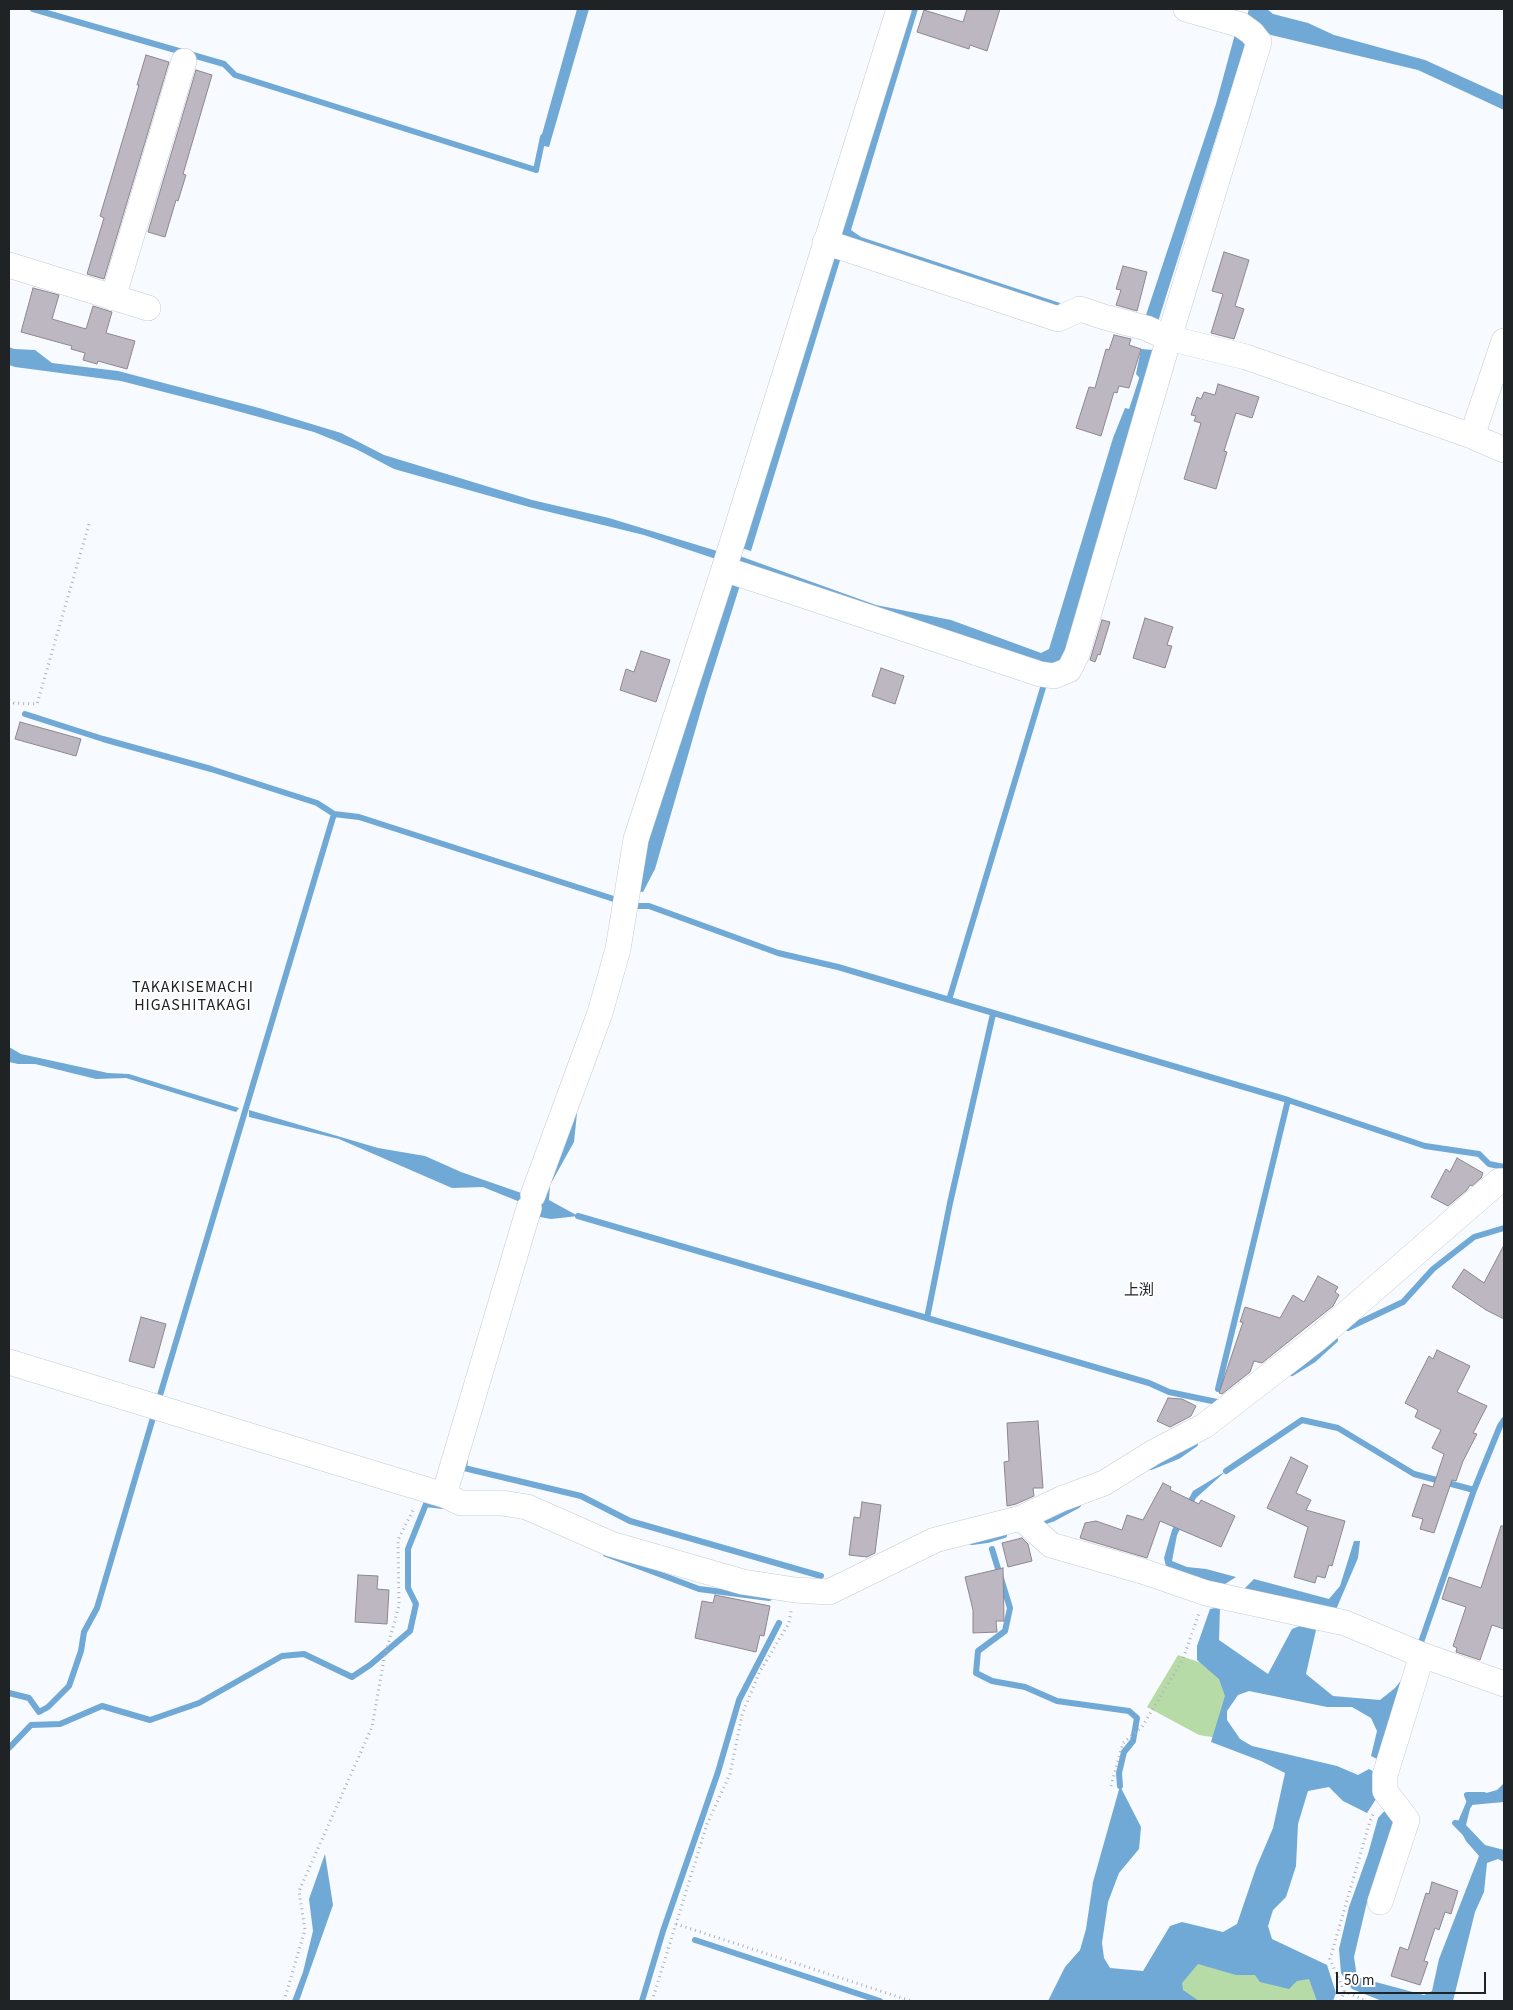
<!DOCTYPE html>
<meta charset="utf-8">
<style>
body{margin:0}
#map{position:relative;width:1513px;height:2010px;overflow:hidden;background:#f7fafe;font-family:"Source Sans 3",sans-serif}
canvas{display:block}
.frame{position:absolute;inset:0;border:10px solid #202326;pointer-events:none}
.scale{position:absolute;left:1336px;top:1972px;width:150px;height:22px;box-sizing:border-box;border:2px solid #202326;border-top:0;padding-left:6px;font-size:15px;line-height:18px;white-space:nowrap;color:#202326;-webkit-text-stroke:4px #fff;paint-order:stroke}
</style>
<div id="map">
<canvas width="1513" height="2010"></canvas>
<div class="frame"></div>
<div class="scale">50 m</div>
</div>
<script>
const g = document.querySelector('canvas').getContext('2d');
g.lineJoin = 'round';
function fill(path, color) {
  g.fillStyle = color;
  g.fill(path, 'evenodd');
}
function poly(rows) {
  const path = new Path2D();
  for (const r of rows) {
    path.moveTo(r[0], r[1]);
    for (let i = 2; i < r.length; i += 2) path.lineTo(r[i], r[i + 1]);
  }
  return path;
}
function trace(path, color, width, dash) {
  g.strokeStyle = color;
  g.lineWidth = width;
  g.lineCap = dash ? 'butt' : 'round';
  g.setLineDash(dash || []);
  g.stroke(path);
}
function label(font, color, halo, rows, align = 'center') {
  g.font = font + ' "Source Sans 3","Noto Sans JP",sans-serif';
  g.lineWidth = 4;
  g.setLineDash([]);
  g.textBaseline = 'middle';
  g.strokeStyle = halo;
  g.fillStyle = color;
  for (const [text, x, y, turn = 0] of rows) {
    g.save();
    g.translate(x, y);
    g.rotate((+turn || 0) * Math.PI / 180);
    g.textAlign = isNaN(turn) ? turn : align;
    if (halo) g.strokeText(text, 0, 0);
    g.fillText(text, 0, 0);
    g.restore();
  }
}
const green = poly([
 [1178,1655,1234,1674,1218,1738,1199,1735,1147,1707],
 [1188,1947,1311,1970,1322,2001,1077,2001,1151,1997]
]);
const water = poly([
 [577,9,589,9,549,147,539,145],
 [907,9,918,9,851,230,861,237,1060,303,1057,312,836,236],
 [1249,9,1267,9,1273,14,1308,23,1334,35,1425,60,1504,96,1504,110,1418,70,1271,35,1246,20],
 [1235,34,1246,42,1157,325,1144,321,1216,104],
 [835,251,842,254,751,551,738,547],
 [9,347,14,349,35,350,52,363,118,371,259,408,341,433,384,455,532,500,609,518,717,551,716,559,644,535,529,507,394,469,356,449,314,432,215,405,121,381,15,367,9,365],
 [1141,349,1154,350,1146,385,1136,374],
 [1125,408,1139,411,1064,657,1053,665,738,565,734,554,876,605,951,620,1041,653,1049,649,1113,438],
 [726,577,741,582,706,693,655,869,643,892,636,891,644,839],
 [9,1047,21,1054,108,1073,129,1074,239,1108,236,1112,126,1078,96,1079,35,1064,18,1064,9,1062],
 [249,1110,378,1148,425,1156,461,1172,527,1195,525,1204,483,1187,452,1188,339,1139,249,1117],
 [577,1113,574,1142,550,1185,549,1200,578,1216,551,1219,540,1217,528,1243,568,1116],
 [1226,1471,1196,1498,1177,1535,1172,1561,1187,1567,1206,1569,1236,1577,1222,1586,1167,1570,1164,1558,1172,1530,1193,1491],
 [1354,1541,1360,1541,1358,1558,1335,1612,1241,1592,1254,1579,1329,1599,1340,1586],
 [1220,1607,1219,1640,1268,1674,1292,1629,1305,1624,1316,1630,1306,1674,1333,1696,1380,1700,1395,1688,1414,1664,1379,1760,1371,1756,1377,1731,1371,1718,1352,1707,1327,1707,1249,1691,1238,1695,1227,1711,1227,1720,1240,1739,1252,1746,1337,1766,1358,1775,1369,1769,1381,1776,1376,1799,1367,1813,1343,1801,1329,1787,1308,1791,1298,1824,1296,1866,1286,1897,1273,1910,1268,1926,1272,1939,1327,1965,1336,1993,1333,2001,1317,2001,1309,1979,1297,1981,1289,1989,1260,1982,1255,1975,1236,1975,1198,1964,1182,1983,1183,1990,1199,2001,1048,2001,1065,1967,1080,1950,1086,1929,1093,1882,1120,1786,1141,1827,1139,1849,1119,1873,1108,1902,1102,1943,1104,1958,1110,1968,1143,1971,1170,1926,1182,1922,1223,1932,1237,1924,1256,1868,1273,1828,1285,1773,1261,1761,1211,1742,1225,1696,1219,1679,1197,1660,1197,1646,1210,1609],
 [1504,1783,1504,1802,1471,1805,1466,1825,1485,1845,1504,1850,1504,1862,1498,1859,1487,1863,1484,1892,1475,1912,1453,2001,1382,2001,1352,1989,1341,1973,1339,1949,1349,1907,1368,1854,1378,1818,1389,1806,1398,1830,1379,1878,1367,1902,1354,1957,1357,1977,1424,1995,1432,1991,1439,1959,1479,1856,1466,1841,1457,1824,1468,1798,1497,1790],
 [325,1854,333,1905,299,2001,292,2001,303,1972,313,1931,309,1899]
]);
const stream = poly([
 [33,9,224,64,235,75,536,170,543,137],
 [1130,416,1144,373],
 [25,714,103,739,211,769,317,803,334,814,359,817,620,901],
 [637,906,649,906,778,953,838,967,1288,1100,1425,1146,1479,1154,1489,1164,1504,1167],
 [949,1000,1045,681],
 [578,1216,1149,1383,1169,1392,1217,1402],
 [927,1318,950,1203,993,1014],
 [1348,1328,1403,1302,1433,1269,1474,1237,1504,1228],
 [1292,1373,1313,1360,1335,1340],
 [1218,1389,1288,1100],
 [158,1402,334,814],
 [465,1461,464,1468,581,1496,630,1521,821,1576],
 [1151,1467,1178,1456,1195,1444],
 [1226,1471,1302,1420,1338,1428,1414,1474,1474,1490],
 [1037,1524,1052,1519,1078,1505],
 [972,1542,987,1540,1004,1535],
 [992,1549,1010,1608,1005,1631,978,1651,976,1673,992,1681,1025,1687,1057,1701,1129,1711,1137,1718,1133,1741,1124,1752,1119,1773,1120,1786],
 [606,1554,699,1589,769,1598],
 [1419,1648,1474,1490,1500,1426,1504,1420],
 [9,1693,29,1698,39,1712,48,1707,69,1686,81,1651,84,1632,97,1608,155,1411],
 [9,1748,31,1725,60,1724,102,1706,150,1720,199,1703,282,1656,304,1654,352,1677,370,1665,410,1631,416,1604,408,1588,408,1549,426,1504,443,1506],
 [1469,1805,1470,1802,1467,1795,1484,1795],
 [1462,1821,1461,1824,1455,1823,1464,1832],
 [695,1940,880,2001],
 [642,2001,663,1931,718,1772,739,1700,779,1623]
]);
const building = poly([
 [967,9,1000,9,987,51,970,45,969,49,917,32,924,10,963,22,967,9],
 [146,55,169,62,104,279,87,274,104,218,100,216,139,85,137,85,146,55],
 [196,70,212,75,183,174,186,175,178,201,176,200,165,237,148,232,196,70],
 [1224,252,1249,260,1235,306,1244,309,1234,339,1211,333,1223,294,1212,291,1224,252],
 [1123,266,1147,272,1137,311,1116,305,1121,290,1116,289,1123,266],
 [33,288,59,295,52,319,86,329,93,306,112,312,106,333,135,341,127,369,98,361,97,364,83,360,85,353,71,349,72,346,21,332,33,288],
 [1114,335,1131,339,1129,345,1141,349,1129,388,1119,386,1117,393,1114,392,1101,436,1076,428,1089,387,1095,388,1106,349,1109,350,1114,335],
 [1218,384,1259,397,1252,418,1236,413,1224,451,1227,452,1216,489,1184,479,1201,423,1194,421,1196,416,1191,415,1197,397,1201,399,1204,392,1215,395,1218,384],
 [1145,618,1173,627,1167,645,1172,646,1165,668,1133,658,1145,618],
 [1102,620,1110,622,1100,655,1098,654,1095,662,1090,660,1102,620],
 [641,651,670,660,656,702,620,690,626,669,634,672,641,651],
 [881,668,904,676,895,704,872,696,881,668],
 [20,722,81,739,76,756,15,739,20,722],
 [1457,1158,1483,1173,1481,1178,1472,1186,1470,1185,1467,1190,1448,1206,1431,1197,1446,1169,1450,1172,1457,1158],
 [1504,1245,1504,1319,1486,1310,1452,1287,1464,1269,1484,1283,1504,1245],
 [1318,1276,1338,1287,1335,1292,1339,1295,1333,1306,1262,1363,1254,1361,1250,1372,1222,1394,1219,1393,1243,1322,1240,1322,1245,1307,1280,1318,1293,1295,1304,1302,1318,1276],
 [141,1317,166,1324,154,1368,129,1361,141,1317],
 [1437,1350,1470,1366,1457,1392,1487,1406,1473,1433,1477,1434,1463,1461,1456,1481,1452,1480,1434,1533,1420,1529,1423,1519,1412,1516,1423,1484,1433,1487,1444,1454,1432,1448,1441,1430,1415,1417,1418,1410,1405,1403,1429,1356,1433,1359,1437,1350],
 [1168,1398,1182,1399,1196,1406,1191,1416,1170,1427,1157,1421,1168,1398],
 [1038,1421,1043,1488,1033,1488,1034,1496,1016,1504,1007,1506,1004,1462,1009,1461,1007,1423,1038,1421],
 [1291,1457,1308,1466,1296,1493,1311,1500,1306,1510,1345,1521,1332,1566,1329,1565,1325,1578,1317,1576,1315,1583,1294,1577,1308,1527,1267,1508,1291,1457],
 [1163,1483,1171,1487,1170,1490,1199,1504,1201,1500,1235,1516,1221,1547,1160,1521,1147,1558,1080,1538,1085,1523,1096,1521,1122,1530,1127,1515,1143,1520,1163,1483],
 [862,1502,881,1505,875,1553,867,1557,849,1555,854,1517,860,1518,862,1502],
 [1501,1526,1504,1526,1504,1629,1492,1625,1480,1660,1456,1652,1457,1648,1453,1646,1466,1607,1442,1599,1449,1577,1481,1588,1501,1526],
 [1022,1538,1028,1544,1032,1561,1008,1567,1002,1543,1022,1538],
 [1003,1568,1004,1621,996,1621,997,1632,973,1633,973,1610,965,1577,1003,1568],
 [358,1575,378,1576,377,1589,389,1590,387,1624,355,1622,358,1575],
 [715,1595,770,1606,764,1636,760,1635,756,1652,695,1638,702,1601,713,1603,715,1595],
 [1432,1882,1458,1891,1451,1914,1445,1912,1439,1930,1435,1928,1424,1961,1428,1962,1420,1985,1391,1976,1400,1947,1408,1950,1426,1893,1429,1894,1432,1882]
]);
const path = poly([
 [9,700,14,703,37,704,89,524],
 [1111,1786,1123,1743,1142,1727,1183,1659,1199,1613],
 [676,1924,911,2001],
 [1344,1991,1366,2001],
 [284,2001,305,1930,299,1891,372,1727,384,1659,399,1606,398,1540,414,1508],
 [652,2001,707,1824,730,1774,742,1715,759,1673,789,1623,791,1611],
 [1341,2001,1344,1991,1330,1959,1370,1821,1374,1812]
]);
const minor = poly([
 [825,242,1058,319,1080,309,1104,317,1146,328,1169,338,1246,357,1472,436,1504,450],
 [9,265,148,308],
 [113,298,184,61],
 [1472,436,1504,341],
 [724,569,1040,674,1054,676,1069,670,1077,654,1169,338,1259,42,1252,33,1241,25,1186,9],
 [533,1195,600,1013,618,949,636,839,724,569,899,9],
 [9,1362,424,1489,444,1495,461,1503,502,1503,527,1507,611,1544,743,1582,795,1590,829,1592,935,1540,1021,1518,1061,1499,1104,1483,1154,1452,1204,1426,1318,1338,1499,1181,1504,1181],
 [444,1495,529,1208],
 [1021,1518,1051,1545,1145,1572,1206,1593,1345,1623,1422,1655,1504,1684],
 [1380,1902,1407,1820,1385,1791,1385,1775,1422,1655]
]);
const neighbourhoodNames = [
 ["上渕",1139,1292]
];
const quarterNames = [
 ["TAKAKISEMACHI",193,988],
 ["HIGASHITAKAGI",193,1006]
];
fill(green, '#b7dba7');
fill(water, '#70a8d6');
trace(stream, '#70a8d6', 6);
fill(building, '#bcb7c0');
trace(building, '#8c8790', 1);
trace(minor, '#c5ccd4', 26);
trace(path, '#afb2b6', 3, [1, 4]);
trace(minor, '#fff', 25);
label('15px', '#202326', '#fff', neighbourhoodNames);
g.letterSpacing = '1px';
label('16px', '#202326', '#fff', quarterNames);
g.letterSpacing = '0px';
</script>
